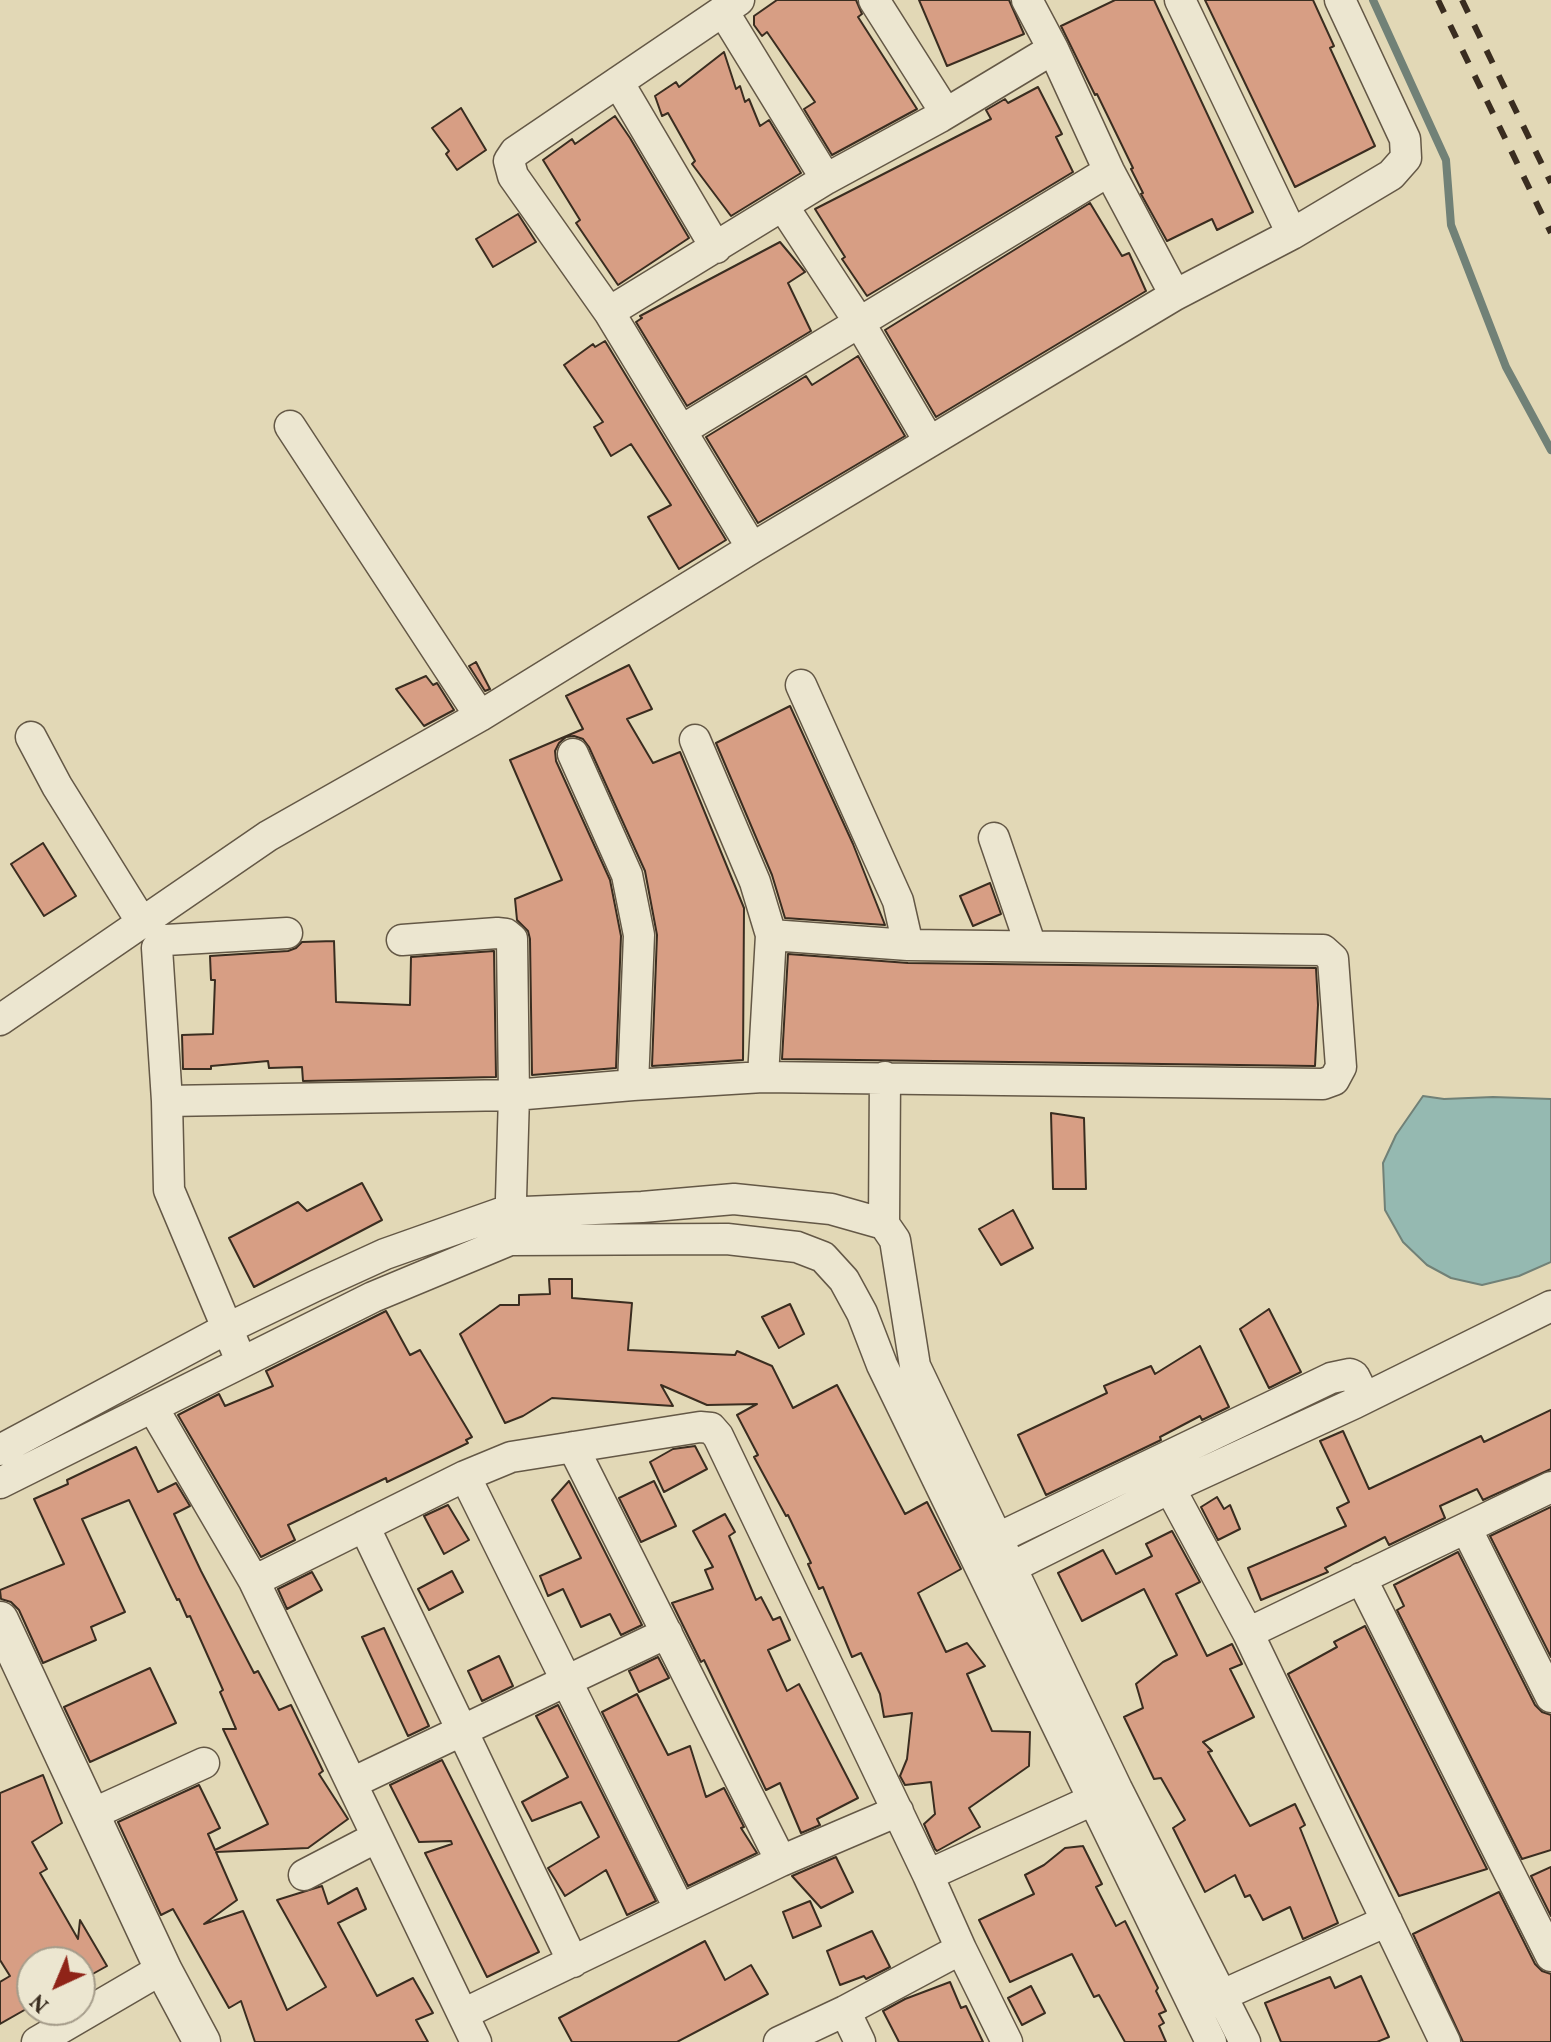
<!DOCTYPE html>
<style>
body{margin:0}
#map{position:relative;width:1551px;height:2042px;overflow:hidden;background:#e2d8b6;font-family:Vollkorn,serif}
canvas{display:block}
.north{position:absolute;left:16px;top:1946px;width:80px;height:80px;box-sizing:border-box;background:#ece6d0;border:2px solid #a59c8a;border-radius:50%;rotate:224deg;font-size:22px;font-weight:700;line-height:32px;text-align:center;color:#3a2d20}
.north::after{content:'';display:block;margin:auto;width:28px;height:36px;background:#8f2418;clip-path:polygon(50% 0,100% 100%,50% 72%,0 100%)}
</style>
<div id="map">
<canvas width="1551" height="2042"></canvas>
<div class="north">N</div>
</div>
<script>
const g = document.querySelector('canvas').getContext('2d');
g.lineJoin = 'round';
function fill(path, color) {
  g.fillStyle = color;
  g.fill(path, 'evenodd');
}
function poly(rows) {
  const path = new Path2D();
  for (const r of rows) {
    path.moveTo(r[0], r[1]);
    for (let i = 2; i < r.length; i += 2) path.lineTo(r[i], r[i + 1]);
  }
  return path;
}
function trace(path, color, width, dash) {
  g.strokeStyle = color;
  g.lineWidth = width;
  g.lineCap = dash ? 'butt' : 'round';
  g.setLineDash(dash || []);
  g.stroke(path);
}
const water = poly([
 [1423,1096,1444,1099,1493,1097,1551,1099,1551,1262,1519,1276,1482,1285,1451,1278,1427,1265,1403,1242,1385,1210,1383,1163,1396,1135,1423,1096]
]);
const stream = poly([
 [1373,0,1446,160,1451,225,1506,367,1551,450]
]);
const building = poly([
 [777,0,856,0,862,14,858,17,917,109,832,155,804,109,815,102,767,32,762,36,754,25,754,16,777,0],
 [919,0,1009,0,1024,34,947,66,919,0],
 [1115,0,1154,0,1253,212,1217,230,1212,219,1167,241,1141,194,1143,193,1131,169,1133,168,1097,94,1095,95,1061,26,1115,0],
 [1205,0,1313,0,1334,46,1330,48,1375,146,1295,187,1205,0],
 [724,52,736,89,740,86,745,102,749,99,760,126,769,120,801,173,731,216,692,164,695,161,668,113,662,116,655,96,676,82,679,87,724,52],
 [1038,87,1062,134,1056,137,1073,172,867,296,842,259,845,257,815,209,991,119,986,110,1005,99,1008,103,1038,87],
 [461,108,486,150,457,170,446,154,449,151,432,128,461,108],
 [615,116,630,138,689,238,618,285,576,223,580,220,543,160,572,139,575,144,615,116],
 [1090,203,1122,256,1129,253,1146,291,936,417,885,330,1090,203],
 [518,214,536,242,493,267,476,239,518,214],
 [780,242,805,272,788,283,811,331,687,406,636,322,642,318,640,316,780,242],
 [605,341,726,540,679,569,648,517,671,505,631,444,611,456,594,427,603,422,564,365,593,344,595,347,605,341],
 [858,356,905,436,758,523,706,437,806,376,812,385,858,356],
 [476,662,490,689,485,691,469,666,476,662],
 [629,665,652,709,627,719,653,763,680,752,744,908,743,1060,652,1066,657,935,645,871,589,747,583,739,574,736,566,737,559,743,555,751,556,761,610,880,621,936,616,1068,532,1075,530,939,528,931,517,920,515,899,562,880,510,760,583,729,566,696,629,665],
 [426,676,433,685,437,683,454,710,424,726,396,689,426,676],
 [790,706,853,844,885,925,785,918,772,875,716,743,790,706],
 [43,843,76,896,44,916,11,864,43,843],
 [990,883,1001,914,973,926,960,896,990,883],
 [334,941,336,1002,410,1005,411,957,494,951,496,1077,303,1081,302,1067,269,1068,268,1061,211,1066,211,1069,183,1069,182,1035,213,1034,215,980,211,980,210,956,288,951,296,948,302,942,334,941],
 [788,954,908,963,1316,968,1318,1005,1315,1066,782,1059,788,954],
 [1051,1113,1084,1118,1086,1189,1053,1189,1051,1113],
 [362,1183,382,1220,254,1287,229,1238,298,1202,307,1211,362,1183],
 [1013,1210,1033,1248,1001,1265,979,1229,1013,1210],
 [549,1279,572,1279,572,1298,632,1303,628,1350,735,1355,737,1351,772,1366,793,1408,837,1385,905,1514,927,1502,961,1569,918,1593,946,1652,967,1643,985,1666,967,1674,992,1731,1030,1732,1029,1766,969,1808,980,1827,937,1851,935,1849,924,1824,935,1814,931,1782,905,1785,900,1776,907,1759,912,1713,884,1717,880,1694,861,1653,852,1657,823,1587,819,1589,808,1564,811,1563,788,1515,786,1516,754,1457,758,1455,737,1415,757,1404,707,1405,661,1385,673,1406,552,1398,523,1416,505,1423,460,1334,500,1305,519,1305,519,1295,550,1294,549,1279],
 [790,1304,804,1334,779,1348,762,1317,790,1304],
 [1269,1309,1301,1372,1269,1388,1240,1329,1269,1309],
 [386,1311,410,1355,420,1350,472,1437,466,1440,468,1443,387,1482,386,1478,288,1525,295,1540,261,1557,178,1415,219,1394,225,1406,273,1386,266,1371,386,1311],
 [1200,1346,1229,1407,1202,1420,1200,1416,1160,1437,1161,1440,1046,1495,1018,1435,1107,1393,1104,1386,1151,1366,1155,1374,1200,1346],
 [1551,1410,1551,1469,1483,1500,1477,1489,1440,1506,1445,1518,1389,1545,1385,1537,1325,1568,1328,1572,1261,1600,1248,1568,1346,1526,1337,1508,1349,1502,1320,1441,1343,1431,1369,1489,1481,1436,1484,1442,1551,1410],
 [695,1446,707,1469,664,1492,650,1462,673,1449,695,1446],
 [136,1447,158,1492,176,1483,190,1506,174,1514,201,1571,254,1673,258,1671,279,1710,291,1705,323,1771,319,1774,348,1819,308,1848,216,1852,237,1900,204,1924,243,1911,287,2010,326,1987,277,1900,322,1886,328,1904,357,1888,366,1909,338,1923,377,1996,413,1978,433,2013,416,2020,428,2042,255,2042,241,2001,229,2008,173,1909,161,1915,118,1822,199,1785,220,1828,208,1834,215,1850,268,1824,223,1729,236,1729,220,1692,223,1690,190,1616,187,1617,179,1599,177,1600,129,1500,82,1519,125,1612,91,1627,96,1640,43,1663,19,1610,11,1602,1,1599,0,1590,64,1564,34,1499,68,1484,67,1480,136,1447],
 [569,1481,642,1625,621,1635,610,1614,581,1627,563,1589,548,1596,540,1576,581,1558,552,1500,569,1481],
 [654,1481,676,1526,641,1542,619,1498,654,1481],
 [1217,1497,1224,1509,1230,1505,1240,1529,1218,1540,1201,1507,1217,1497],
 [448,1505,469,1540,444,1554,424,1516,448,1505],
 [1551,1507,1551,1657,1490,1536,1551,1507],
 [725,1514,735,1532,729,1536,756,1600,761,1597,773,1620,780,1617,790,1640,768,1650,787,1691,799,1684,858,1798,817,1819,820,1825,801,1833,780,1783,766,1790,704,1660,701,1662,672,1603,713,1589,705,1570,713,1567,693,1531,725,1514],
 [1172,1531,1200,1582,1176,1594,1207,1656,1232,1644,1242,1664,1230,1669,1254,1717,1203,1742,1212,1751,1208,1752,1250,1826,1295,1804,1305,1825,1300,1828,1338,1923,1303,1939,1290,1907,1263,1920,1250,1895,1245,1897,1235,1875,1205,1892,1173,1828,1185,1820,1161,1778,1154,1779,1124,1717,1143,1708,1136,1684,1163,1662,1177,1655,1144,1589,1082,1621,1058,1573,1103,1550,1116,1574,1152,1556,1146,1544,1172,1531],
 [1458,1552,1535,1705,1542,1712,1551,1715,1551,1850,1522,1859,1397,1610,1404,1606,1394,1585,1458,1552],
 [452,1571,463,1592,429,1610,418,1589,452,1571],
 [312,1572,322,1590,287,1609,278,1589,312,1572],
 [1365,1626,1487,1869,1399,1896,1288,1674,1337,1647,1334,1642,1365,1626],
 [384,1628,429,1726,408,1736,362,1637,384,1628],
 [499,1656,513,1686,482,1701,468,1671,499,1656],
 [658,1657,669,1678,639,1692,629,1671,658,1657],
 [150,1668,176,1723,90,1762,64,1707,150,1668],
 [637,1694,668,1755,690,1746,706,1797,724,1788,744,1827,741,1828,757,1853,688,1886,602,1712,637,1694],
 [558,1705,656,1901,627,1915,606,1870,565,1896,548,1868,599,1837,581,1802,532,1821,522,1802,568,1777,536,1716,558,1705],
 [442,1760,539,1952,487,1977,425,1853,452,1844,451,1841,419,1842,390,1785,442,1760],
 [43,1775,62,1823,32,1842,47,1869,40,1873,78,1939,80,1920,107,1966,80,1981,80,1962,32,1962,32,2014,28,2008,0,2024,0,1982,10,1976,0,1960,0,1793,43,1775],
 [1083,1846,1102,1884,1096,1887,1116,1926,1125,1921,1158,1988,1156,1991,1166,2011,1159,2014,1164,2023,1159,2026,1166,2042,1125,2042,1099,1995,1094,1997,1072,1954,1010,1982,979,1920,1034,1894,1025,1875,1044,1865,1065,1848,1083,1846],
 [836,1857,853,1892,821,1908,792,1876,836,1857],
 [1551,1867,1551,1916,1531,1876,1551,1867],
 [1499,1892,1535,1964,1542,1971,1551,1974,1551,2042,1463,2042,1413,1934,1499,1892],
 [810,1901,821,1926,793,1938,783,1912,810,1901],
 [872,1931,890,1967,866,1979,864,1976,840,1985,827,1951,872,1931],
 [705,1941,725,1980,751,1965,768,1994,677,2042,572,2042,559,2018,705,1941],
 [1361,1976,1389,2037,1377,2042,1281,2042,1265,2003,1330,1977,1335,1988,1361,1976],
 [950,1982,961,2008,966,2006,983,2042,899,2042,883,2011,905,1999,950,1982],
 [1031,1986,1045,2013,1022,2025,1008,1998,1031,1986]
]);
const minor = poly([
 [739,0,515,152,509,161,513,176,609,312,752,548],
 [1027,0,1053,49,1109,171,1175,295],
 [723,11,826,179],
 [618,82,716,248],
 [940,117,1053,49],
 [783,206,859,322,929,441],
 [1292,234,1391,175,1406,158,1405,139,1340,0],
 [609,312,826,179,940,117,940,104,874,0],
 [290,426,480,716],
 [682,430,1109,171],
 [801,685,898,901,908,945],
 [31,737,57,786,141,921],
 [695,740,755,882,771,935],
 [994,838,1031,946],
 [771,935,908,945,1323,950,1333,959,1341,1067,1334,1080,1323,1084,763,1077,771,935],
 [402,940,497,933,506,934,512,939,514,1095,510,1233],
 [0,1020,268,836,480,716,752,548,1175,295,1292,234,1180,0],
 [885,1077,884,1224,895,1240,915,1366,1117,1789,1245,2042],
 [633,1085,763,1077],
 [167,1101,157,948,166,940,287,933],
 [241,1361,169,1190,167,1101,514,1095,633,1085,639,935,627,875,573,754],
 [153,1408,254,1581],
 [0,1450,226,1329,315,1286,385,1254,501,1213,642,1207,734,1199,831,1209,884,1224],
 [1160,1470,1248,1633],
 [465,1476,679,1908],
 [0,1483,373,1297,510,1240,727,1239,797,1247,823,1257,844,1280,862,1313,882,1365,1211,2042],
 [364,1526,573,1962],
 [1467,1530,1551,1697],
 [998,1538,1331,1378,1350,1374,1354,1376,1365,1398],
 [1012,1567,1170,1488,1355,1403,1551,1306],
 [1361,1578,1551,1956],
 [352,1783,667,1633],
 [90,1815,204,1763],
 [781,1861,898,1811],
 [304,1875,377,1837],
 [928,1875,961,1949],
 [1207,2002,1387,1921],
 [845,2011,860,2042],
 [463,2014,781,1861,573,1447],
 [37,2042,150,1976,164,1971],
 [476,2042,254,1581,465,1476,511,1457,700,1427,711,1428,718,1436,928,1875,1117,1789],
 [779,2042,845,2011,961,1949,1007,2042],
 [1445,2042,1248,1633,1551,1487]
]);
const tertiary = poly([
 [0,1620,164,1971,202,2042]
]);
const rail = poly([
 [1438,0,1551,233],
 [1462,0,1551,183]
]);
fill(water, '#95b9b1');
trace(water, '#718177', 2);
trace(stream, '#718177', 8);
fill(building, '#d79e84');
trace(building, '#3a2d20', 2);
trace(minor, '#645846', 33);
trace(tertiary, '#645846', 39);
trace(minor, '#ece6d0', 30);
trace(tertiary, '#ece6d0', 36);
trace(rail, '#3a2d20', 6, [14, 14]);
</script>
